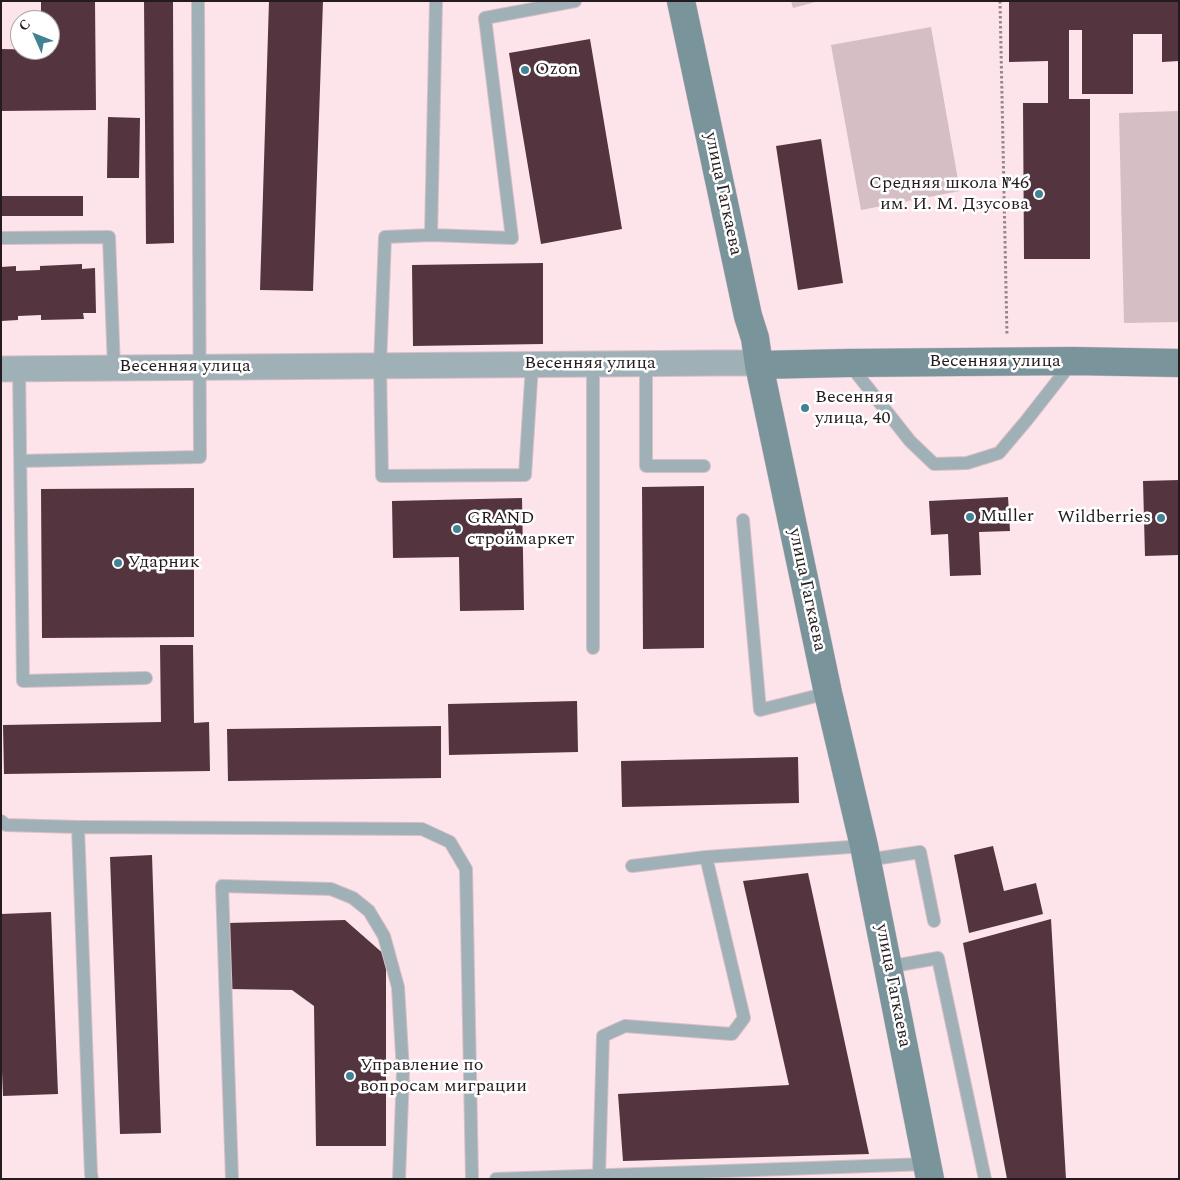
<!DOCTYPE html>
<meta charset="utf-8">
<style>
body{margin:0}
#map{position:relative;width:1180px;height:1180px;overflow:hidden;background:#fde3ea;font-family:Spectral,serif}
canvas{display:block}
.frame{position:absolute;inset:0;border:2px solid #241b1e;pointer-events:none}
.north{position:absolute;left:10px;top:10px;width:50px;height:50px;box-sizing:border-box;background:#fff;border:1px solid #a7a4a5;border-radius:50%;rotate:314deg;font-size:14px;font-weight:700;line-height:20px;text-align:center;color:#241b1e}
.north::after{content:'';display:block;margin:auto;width:18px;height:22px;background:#428295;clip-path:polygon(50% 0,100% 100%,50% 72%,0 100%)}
</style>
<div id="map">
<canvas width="1180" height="1180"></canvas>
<div class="frame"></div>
<div class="north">С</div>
</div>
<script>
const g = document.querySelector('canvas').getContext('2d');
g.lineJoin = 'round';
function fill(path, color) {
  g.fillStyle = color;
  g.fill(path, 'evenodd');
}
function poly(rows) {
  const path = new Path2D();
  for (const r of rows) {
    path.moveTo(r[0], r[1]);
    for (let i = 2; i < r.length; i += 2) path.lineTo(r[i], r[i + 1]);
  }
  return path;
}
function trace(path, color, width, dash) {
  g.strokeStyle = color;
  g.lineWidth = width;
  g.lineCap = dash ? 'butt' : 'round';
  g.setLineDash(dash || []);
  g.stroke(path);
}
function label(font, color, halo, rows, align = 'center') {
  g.font = font + ' Spectral,serif';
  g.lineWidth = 5;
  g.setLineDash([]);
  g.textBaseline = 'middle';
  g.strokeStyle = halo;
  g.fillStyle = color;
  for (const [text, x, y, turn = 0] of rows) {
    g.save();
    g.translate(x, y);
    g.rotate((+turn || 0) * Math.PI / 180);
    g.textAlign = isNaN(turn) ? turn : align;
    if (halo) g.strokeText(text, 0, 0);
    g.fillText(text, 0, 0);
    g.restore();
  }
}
const green = poly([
 [791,1,819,1,793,8],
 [931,27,960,191,861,210,831,45],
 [1179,111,1179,322,1124,323,1119,113]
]);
const building = poly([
 [41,1,95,1,96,110,1,111,1,49,50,50,50,20,41,20],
 [144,1,173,1,174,243,146,244],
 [269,1,323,1,313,291,260,290],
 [1009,1,1179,1,1179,61,1162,62,1162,34,1133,34,1133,94,1082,94,1082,30,1069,30,1069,99,1090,99,1090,259,1024,259,1023,103,1048,103,1048,61,1009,62],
 [590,39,622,229,541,244,509,53],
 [108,117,140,118,139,178,107,178],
 [821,139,843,283,798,290,776,146],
 [1,196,83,196,83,216,1,216],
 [543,263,543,344,413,346,412,265],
 [82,264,82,269,95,268,96,313,83,313,84,319,41,320,41,315,18,316,18,320,1,321,1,267,16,266,16,271,40,270,40,266],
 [1179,480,1179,555,1145,556,1143,481],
 [704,486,704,648,643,649,642,487],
 [194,488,194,637,42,638,41,489],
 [1008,497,1010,531,979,532,981,575,950,576,948,534,931,535,929,501],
 [522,498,524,610,460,611,459,557,393,558,392,501],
 [160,645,193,645,194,723,209,722,210,771,4,774,3,725,161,722],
 [577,701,578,752,449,755,448,704],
 [441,726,441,778,228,781,227,729],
 [798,757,799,803,622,807,621,761],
 [993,846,1004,891,1036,883,1043,914,969,933,954,855],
 [152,855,161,1133,120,1134,110,857],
 [808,873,869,1154,623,1161,618,1094,789,1085,743,881],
 [51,912,58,1094,3,1096,1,1047,1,914],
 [1051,919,1066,1179,1007,1179,963,943],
 [345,920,386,956,386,1146,316,1146,314,1006,292,990,229,989,227,923]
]);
const path = poly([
 [1000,1,1007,336]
]);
const lane = poly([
 [436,1,431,235,385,237,380,366,382,476,525,475,532,365],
 [431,235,512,238,485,18,575,1],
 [1,238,109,237,114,368],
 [646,364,646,466,704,466],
 [850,365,910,441,934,464,967,463,999,453,1026,421,1073,361],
 [19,369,23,681,146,678],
 [21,461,200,457,198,1],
 [743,520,760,710,828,693],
 [593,648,593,364],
 [1,821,6,825,78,827,422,829,450,842,466,869,472,1179],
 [78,827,91,1174,92,1179],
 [867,860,920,852,934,921],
 [632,866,706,857,864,846],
 [888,967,938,958,985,1179],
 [599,1175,603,1036,625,1026,732,1034,744,1018,706,857],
 [232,1179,222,886,331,889,353,898,369,911,384,936,398,987,403,1071,399,1179],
 [496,1179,927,1164]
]);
const street = poly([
 [1,369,718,363,748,363,759,365]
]);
const secondary = poly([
 [681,1,748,316,755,338,759,365,828,693,864,846,930,1179],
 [759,365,848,363,1073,361,1179,363]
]);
const markers = [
 [525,70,5,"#428295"],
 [1039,194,5,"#428295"],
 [805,408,5,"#428295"],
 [970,517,5,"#428295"],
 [1161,518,5,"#428295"],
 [457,529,5,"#428295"],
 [118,563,5,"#428295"],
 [350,1076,5,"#428295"]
];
const poiNames = [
 ["Ozon",535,70],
 ["Средняя школа №46",1029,184,"right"],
 ["им. И. М. Дзусова",1029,205,"right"],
 ["Весенняя",815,398],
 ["улица, 40",815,419],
 ["Muller",980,517],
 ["Wildberries",1151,518,"right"],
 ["GRAND",467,519],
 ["строймаркет",467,540],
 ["Ударник",128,563],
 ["Управление по",360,1066],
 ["вопросам миграции",360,1087]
];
const streetNames = [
 ["улица Гагкаева",722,194,78],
 ["Весенняя улица",995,362],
 ["Весенняя улица",590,364],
 ["Весенняя улица",185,367],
 ["улица Гагкаева",806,590,78],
 ["улица Гагкаева",892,986,79]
];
fill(green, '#d6bec5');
fill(building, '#54353f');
trace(lane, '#d6bfc5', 14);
trace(street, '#d6bfc5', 27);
trace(secondary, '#d6bfc5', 29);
trace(path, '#98868b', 3, [2.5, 2.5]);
trace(lane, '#9fb0b6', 12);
trace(street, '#9fb0b6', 25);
trace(secondary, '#7a949c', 28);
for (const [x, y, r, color] of markers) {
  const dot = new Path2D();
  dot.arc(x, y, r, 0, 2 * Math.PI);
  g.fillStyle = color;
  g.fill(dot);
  trace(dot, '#fff', 2);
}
label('18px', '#241b1e', '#fff', poiNames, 'left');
label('18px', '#241b1e', '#fff', streetNames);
</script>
